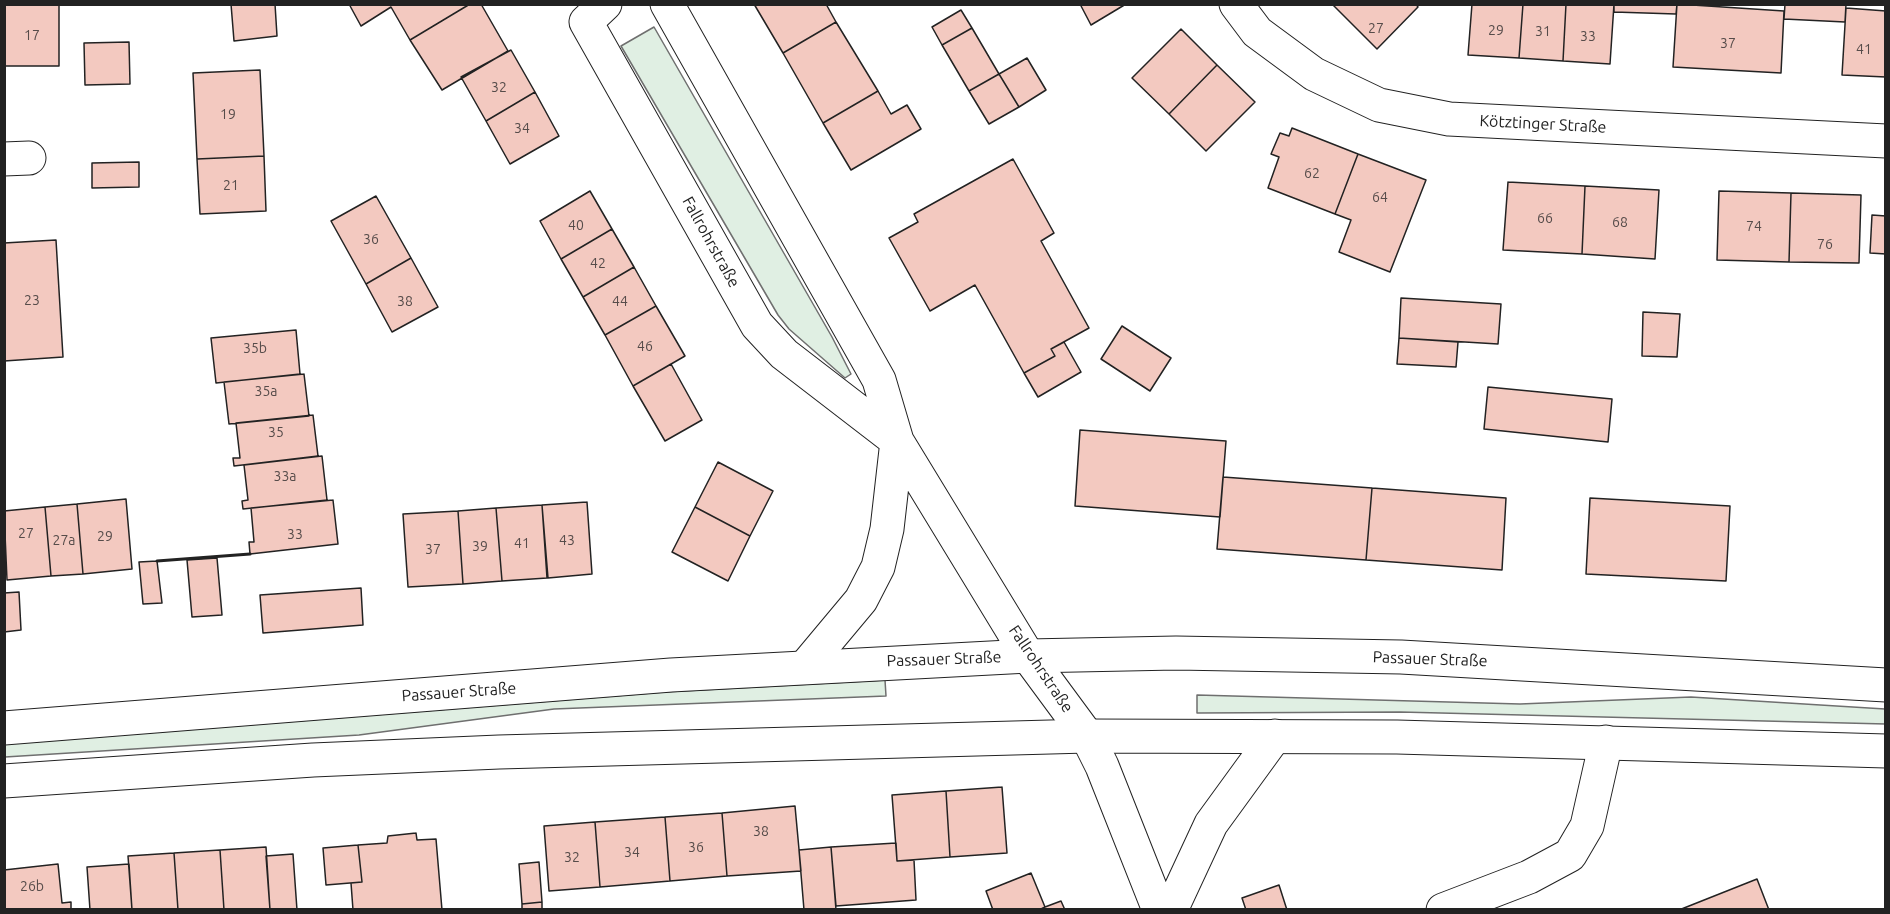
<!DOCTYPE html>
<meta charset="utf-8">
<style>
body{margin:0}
#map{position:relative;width:1890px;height:914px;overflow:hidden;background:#fff;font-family:Ubuntu,sans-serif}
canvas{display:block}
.frame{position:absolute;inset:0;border:6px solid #222;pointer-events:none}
</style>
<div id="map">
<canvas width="1890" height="914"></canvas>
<div class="frame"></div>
</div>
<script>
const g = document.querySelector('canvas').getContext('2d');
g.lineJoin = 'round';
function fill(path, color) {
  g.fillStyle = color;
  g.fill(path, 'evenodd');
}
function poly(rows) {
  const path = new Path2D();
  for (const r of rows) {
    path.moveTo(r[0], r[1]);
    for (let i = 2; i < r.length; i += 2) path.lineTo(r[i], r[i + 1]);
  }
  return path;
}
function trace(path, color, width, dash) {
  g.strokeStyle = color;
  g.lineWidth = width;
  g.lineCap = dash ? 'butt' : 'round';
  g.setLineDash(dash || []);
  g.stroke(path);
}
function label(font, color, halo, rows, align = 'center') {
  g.font = font + ' Ubuntu,sans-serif';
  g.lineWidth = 4.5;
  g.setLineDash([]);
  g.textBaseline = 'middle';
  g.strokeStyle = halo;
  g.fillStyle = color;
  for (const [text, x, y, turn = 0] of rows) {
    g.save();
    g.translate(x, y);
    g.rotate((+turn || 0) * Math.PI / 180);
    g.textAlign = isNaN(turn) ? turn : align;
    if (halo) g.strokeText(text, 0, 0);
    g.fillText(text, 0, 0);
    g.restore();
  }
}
const green = poly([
 [654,27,832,337,851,374,845,378,789,329,778,315,621,46,654,27],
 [885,680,886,696,554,709,359,735,5,757,5,744,664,692,885,680],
 [1197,695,1520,704,1691,697,1885,709,1886,724,1400,712,1197,713,1197,695]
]);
const building = poly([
 [4,4,59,4,59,66,4,66,4,4],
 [231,4,275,4,277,36,234,41,231,4],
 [349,4,470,4,410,40,391,7,361,26,349,4],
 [470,4,481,4,508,51,442,90,410,40,470,4],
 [754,4,826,4,836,22,783,53,754,4],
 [1080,4,1126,4,1091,25,1080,4],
 [1332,4,1416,4,1418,7,1377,49,1332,4],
 [1472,4,1523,4,1519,58,1468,55,1472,4],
 [1523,4,1566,4,1563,61,1519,58,1523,4],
 [1566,4,1614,4,1610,64,1563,61,1566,4],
 [1614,4,1677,4,1676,14,1614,12,1614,4],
 [1677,4,1784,11,1781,73,1673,67,1677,4],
 [1785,4,1846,4,1845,22,1784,19,1785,4],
 [1846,8,1886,11,1886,77,1842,75,1846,8],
 [961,10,972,28,942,45,932,27,961,10],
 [836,22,878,91,823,123,783,53,836,22],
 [972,28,999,74,969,91,942,45,972,28],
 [1181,29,1217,65,1169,114,1132,78,1181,29],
 [129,42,130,84,85,85,84,43,129,42],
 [511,50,535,92,486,121,461,77,511,50],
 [1027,58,1046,90,1019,107,999,74,1027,58],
 [1217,65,1255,102,1206,151,1169,114,1217,65],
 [260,70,264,156,197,159,193,73,260,70],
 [999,74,1019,107,989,124,969,91,999,74],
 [878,91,891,114,907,105,921,129,851,170,823,123,878,91],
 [535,92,559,136,510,164,486,121,535,92],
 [1292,128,1358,154,1335,214,1268,188,1279,157,1271,154,1280,133,1289,136,1292,128],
 [1358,154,1426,180,1390,272,1339,252,1351,220,1335,214,1358,154],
 [264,156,266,211,200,214,197,159,264,156],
 [1013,159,1054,233,1041,241,1089,328,1051,349,1055,356,1024,373,975,285,930,311,889,238,918,222,914,214,1013,159],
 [139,162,139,187,92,188,92,163,139,162],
 [1508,182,1585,186,1582,254,1503,250,1508,182],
 [1585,186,1659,190,1655,259,1582,254,1585,186],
 [590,191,612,229,561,259,540,221,590,191],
 [1719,191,1791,193,1789,262,1717,260,1719,191],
 [1791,193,1861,195,1859,263,1789,262,1791,193],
 [376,196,411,258,366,284,331,221,376,196],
 [1872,215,1886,216,1886,254,1870,253,1872,215],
 [612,229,634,267,583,297,561,259,612,229],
 [56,240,63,357,4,361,4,243,56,240],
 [411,258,438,307,392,332,366,284,411,258],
 [634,267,656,306,605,335,583,297,634,267],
 [1401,298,1501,304,1498,344,1399,338,1401,298],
 [656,306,685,356,633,386,605,335,656,306],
 [1643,312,1680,314,1677,357,1642,356,1643,312],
 [1122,326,1171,358,1150,391,1101,359,1122,326],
 [296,330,300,374,216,383,211,338,296,330],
 [1399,338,1458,342,1456,367,1397,364,1399,338],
 [1064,342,1081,372,1038,397,1024,373,1055,356,1051,349,1064,342],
 [671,364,702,420,665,441,633,386,671,364],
 [304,374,309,416,229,424,224,382,304,374],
 [1488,387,1612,399,1608,442,1484,429,1488,387],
 [313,415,318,456,234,466,233,458,240,458,236,423,313,415],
 [1080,430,1226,441,1220,517,1075,506,1080,430],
 [322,456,327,500,243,509,242,501,248,500,244,465,322,456],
 [718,462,773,491,750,536,695,507,718,462],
 [1223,477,1372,488,1366,560,1217,549,1223,477],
 [1372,488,1506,498,1502,570,1366,560,1372,488],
 [1590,498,1730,506,1726,581,1586,574,1590,498],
 [126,499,132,569,83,574,77,504,126,499],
 [333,500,338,544,250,554,249,542,254,542,251,508,333,500],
 [587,502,592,574,548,578,542,505,587,502],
 [77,504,83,574,51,576,45,507,77,504],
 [542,505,547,578,502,581,496,508,542,505],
 [45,507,51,576,7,580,4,511,45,507],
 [695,507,750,536,728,581,672,552,695,507],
 [496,508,502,581,463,584,458,511,496,508],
 [458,511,463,584,408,587,403,514,458,511],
 [217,558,222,615,192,617,187,560,217,558],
 [157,561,162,603,143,604,139,562,157,561],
 [361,588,363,625,263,633,260,595,361,588],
 [19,592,21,630,4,632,4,593,19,592],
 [1002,787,1007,853,950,857,946,791,1002,787],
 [946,791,950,857,897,861,892,795,946,791],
 [795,806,801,871,727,876,722,813,795,806],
 [722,813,727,876,670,881,665,817,722,813],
 [665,817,670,881,600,887,595,822,665,817],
 [595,822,600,887,549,891,544,826,595,822],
 [416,833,417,840,436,839,442,910,353,910,351,883,362,882,358,845,387,843,388,836,416,833],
 [896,843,897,861,914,860,916,900,836,906,831,847,896,843],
 [358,845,362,882,326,885,323,848,358,845],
 [266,847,270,910,224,910,220,850,266,847],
 [831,847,836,910,804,910,799,850,831,847],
 [220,850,224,910,178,910,174,853,220,850],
 [174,853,178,910,132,910,128,856,174,853],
 [293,854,297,910,270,910,266,856,293,854],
 [539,862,542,902,522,904,519,864,539,862],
 [58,864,62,903,71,902,71,910,4,910,4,870,58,864],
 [129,864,132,910,90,910,87,867,129,864],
 [1031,873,1045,907,1039,910,993,910,986,891,1031,873],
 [1757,879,1769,910,1679,910,1684,908,1757,879],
 [1279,885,1287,910,1246,910,1242,898,1279,885],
 [1061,901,1065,910,1039,910,1045,907,1061,901],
 [542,902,542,910,522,910,522,904,542,902]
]);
const minor = poly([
 [605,4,586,22,757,325,784,354,897,441,887,529,878,567,861,600,805,667],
 [667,4,879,380,897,441,1028,656,1087,736,1102,766,1159,910],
 [1236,4,1257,32,1314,74,1379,105,1449,119,1886,141],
 [4,159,29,158],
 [1171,910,1211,824,1275,736],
 [1443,910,1529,877,1570,855,1587,826,1606,742]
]);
const primary = poly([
 [4,728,671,675,1028,656,1176,653,1401,657,1886,685],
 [4,781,313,760,499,752,1087,736,1397,737,1886,751]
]);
const wall = poly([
 [157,561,250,554]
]);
const numberNames = [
 ["27",1376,28],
 ["29",1496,30],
 ["31",1543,31],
 ["17",32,35],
 ["33",1588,36],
 ["37",1728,43],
 ["41",1864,49],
 ["32",499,87],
 ["19",228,114],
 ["34",522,128],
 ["62",1312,173],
 ["21",231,185],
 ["64",1380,197],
 ["66",1545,218],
 ["68",1620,222],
 ["40",576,225],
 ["74",1754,226],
 ["36",371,239],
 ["76",1825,244],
 ["42",598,263],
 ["23",32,300],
 ["38",405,301],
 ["44",620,301],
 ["46",645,346],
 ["35b",255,348],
 ["35a",266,391],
 ["35",276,432],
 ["33a",285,476],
 ["27",26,533],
 ["33",295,534],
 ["29",105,536],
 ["27a",64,540],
 ["43",567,540],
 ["41",522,543],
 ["39",480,546],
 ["37",433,549],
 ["38",761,831],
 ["36",696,847],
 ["34",632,852],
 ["32",572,857],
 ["26b",32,886]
];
const streetNames = [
 ["Kötztinger Straße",1543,124,3],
 ["Fallrohrstraße",711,242,61],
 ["Passauer Straße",944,659,-2],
 ["Passauer Straße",1430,659,2],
 ["Fallrohrstraße",1041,669,56],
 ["Passauer Straße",459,692,-4]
];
fill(green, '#e0efe3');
trace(green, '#6f6f6f', 1.5);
fill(building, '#f3c9c0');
trace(building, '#222', 1.5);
trace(minor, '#222', 35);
trace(primary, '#222', 35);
trace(minor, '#fff', 33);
trace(primary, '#fff', 33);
trace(wall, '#222', 3);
label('14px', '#564c4a', null, numberNames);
label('16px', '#222', '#fff', streetNames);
</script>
